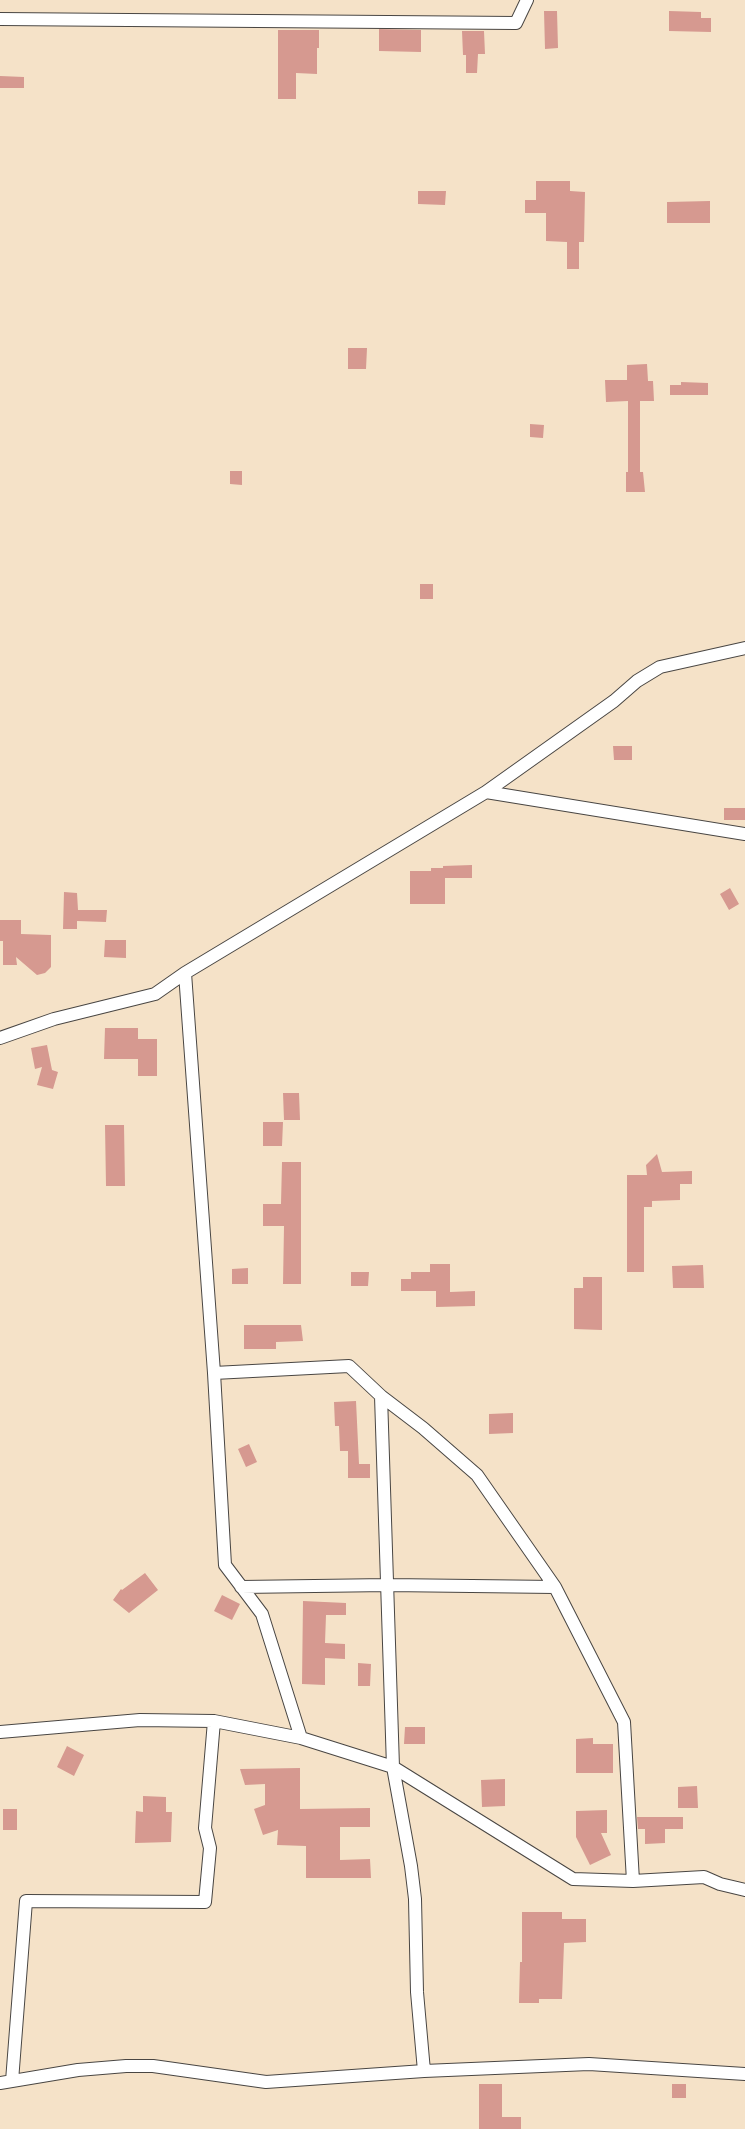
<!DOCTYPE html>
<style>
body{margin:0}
canvas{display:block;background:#f5e2c8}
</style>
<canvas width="745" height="2129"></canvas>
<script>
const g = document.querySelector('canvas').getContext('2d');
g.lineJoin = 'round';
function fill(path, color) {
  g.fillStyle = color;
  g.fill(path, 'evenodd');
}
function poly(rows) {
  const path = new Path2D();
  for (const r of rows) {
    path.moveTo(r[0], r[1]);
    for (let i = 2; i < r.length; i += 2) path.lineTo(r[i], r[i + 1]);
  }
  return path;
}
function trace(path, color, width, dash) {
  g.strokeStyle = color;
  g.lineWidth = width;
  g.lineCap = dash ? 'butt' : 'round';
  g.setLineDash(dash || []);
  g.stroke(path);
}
const building = poly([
 [544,11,557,11,558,48,545,49],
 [669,11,701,12,701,18,711,18,711,32,669,31],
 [379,29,421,30,421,52,379,51],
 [278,30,319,30,319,48,317,48,317,74,296,73,296,99,278,99],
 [462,31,484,31,485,54,478,54,477,73,466,73,466,55,463,55],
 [0,76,24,77,24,88,0,88],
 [536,181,570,181,570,191,585,192,584,242,579,242,579,269,567,269,567,242,546,241,546,213,525,213,525,200,536,200],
 [418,191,446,191,445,205,418,204],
 [710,201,710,223,667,223,667,202],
 [348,348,367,348,366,369,348,369],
 [647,364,648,381,653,381,654,401,640,401,640,472,643,472,645,492,626,492,626,472,628,472,628,401,606,402,605,380,627,380,627,365],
 [681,382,708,383,708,395,670,395,670,385,681,385],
 [530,424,544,425,543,438,530,437],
 [230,471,242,471,242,485,230,484],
 [420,584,433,584,433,599,420,599],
 [613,746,632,746,632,760,614,760],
 [724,808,745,808,745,820,724,820],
 [472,865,472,878,445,878,445,904,410,904,410,871,431,871,431,868,443,868,443,866],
 [730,888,739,904,729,910,720,894],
 [64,892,77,893,78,910,107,910,106,922,77,921,77,929,63,929],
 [0,920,21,920,21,934,51,935,51,967,45,973,37,975,16,957,17,965,3,965,3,941,0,941],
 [105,940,126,940,126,958,104,957],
 [105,1028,138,1028,138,1039,157,1039,157,1076,138,1076,138,1059,104,1059],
 [47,1045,52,1070,58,1072,53,1089,37,1085,42,1067,35,1069,31,1048],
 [283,1093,299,1093,300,1120,284,1120],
 [263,1122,283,1122,282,1146,263,1146],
 [105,1125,124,1125,125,1186,106,1186],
 [657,1154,662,1172,692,1171,692,1184,680,1184,680,1200,652,1201,652,1207,644,1207,644,1272,627,1272,627,1175,647,1175,646,1165],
 [282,1162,301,1162,301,1284,283,1284,284,1226,263,1226,263,1204,281,1204],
 [430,1264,450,1264,450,1292,475,1291,475,1306,436,1307,436,1291,401,1291,401,1279,411,1279,411,1272,430,1272],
 [703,1265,704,1288,673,1288,672,1266],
 [248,1268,248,1284,232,1284,232,1269],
 [351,1272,369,1272,368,1286,351,1286],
 [583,1277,602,1277,602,1330,574,1329,574,1288,583,1288],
 [244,1325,301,1325,303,1341,276,1342,276,1349,244,1349],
 [356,1401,359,1464,370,1464,370,1478,348,1478,348,1451,340,1451,339,1426,335,1426,334,1402],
 [513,1413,513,1433,489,1434,489,1414],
 [249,1444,257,1462,246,1467,238,1449],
 [145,1573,158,1590,129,1613,113,1600,121,1589,122,1590],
 [222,1595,240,1604,232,1620,214,1611],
 [303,1601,346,1603,346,1615,326,1615,325,1643,345,1644,345,1659,325,1658,325,1685,302,1684],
 [358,1663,371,1664,370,1686,358,1686],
 [405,1727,425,1727,425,1744,404,1744],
 [593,1738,593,1744,613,1744,613,1773,576,1773,576,1739],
 [67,1746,84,1755,74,1776,57,1767],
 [300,1768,300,1809,370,1808,370,1827,340,1827,340,1860,370,1859,371,1878,306,1878,306,1846,277,1845,278,1830,263,1835,254,1809,265,1805,265,1784,245,1785,240,1769],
 [505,1779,505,1806,482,1807,481,1780],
 [697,1786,698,1808,678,1808,678,1787],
 [143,1796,166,1797,166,1812,172,1812,171,1842,135,1843,136,1811,143,1812],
 [3,1809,17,1809,17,1830,3,1830],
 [607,1810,607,1833,601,1833,611,1855,590,1865,576,1837,576,1811],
 [637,1817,683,1817,683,1829,665,1829,665,1843,645,1844,645,1829,638,1829],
 [522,1912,562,1912,562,1919,586,1919,586,1942,564,1943,562,1999,539,1999,539,2003,519,2003,520,1962,522,1962],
 [479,2084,502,2084,502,2117,521,2117,521,2129,479,2129],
 [672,2084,686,2084,686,2098,672,2098]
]);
const street = poly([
 [0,19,516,23,527,0],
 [486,792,745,834],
 [185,973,214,1373,225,1565,262,1614,301,1738],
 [0,1038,54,1019,155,994,185,973,486,792,614,701,637,681,660,667,745,648],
 [214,1373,349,1366,381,1396,423,1428,477,1475,555,1587,624,1722,633,1881],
 [381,1396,393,1767,411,1866,415,1899,417,1992,424,2071],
 [241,1587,388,1585,555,1587],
 [0,1732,140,1720,214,1721,301,1738,393,1767,573,1879,633,1881,704,1877,720,1884,745,1890],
 [12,2081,26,1901,205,1902,210,1848,205,1828,214,1721],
 [0,2083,78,2070,126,2066,153,2066,266,2082,424,2071,589,2064,745,2074]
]);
fill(building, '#d69990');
trace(street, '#494643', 14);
trace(street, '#fff', 12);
</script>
